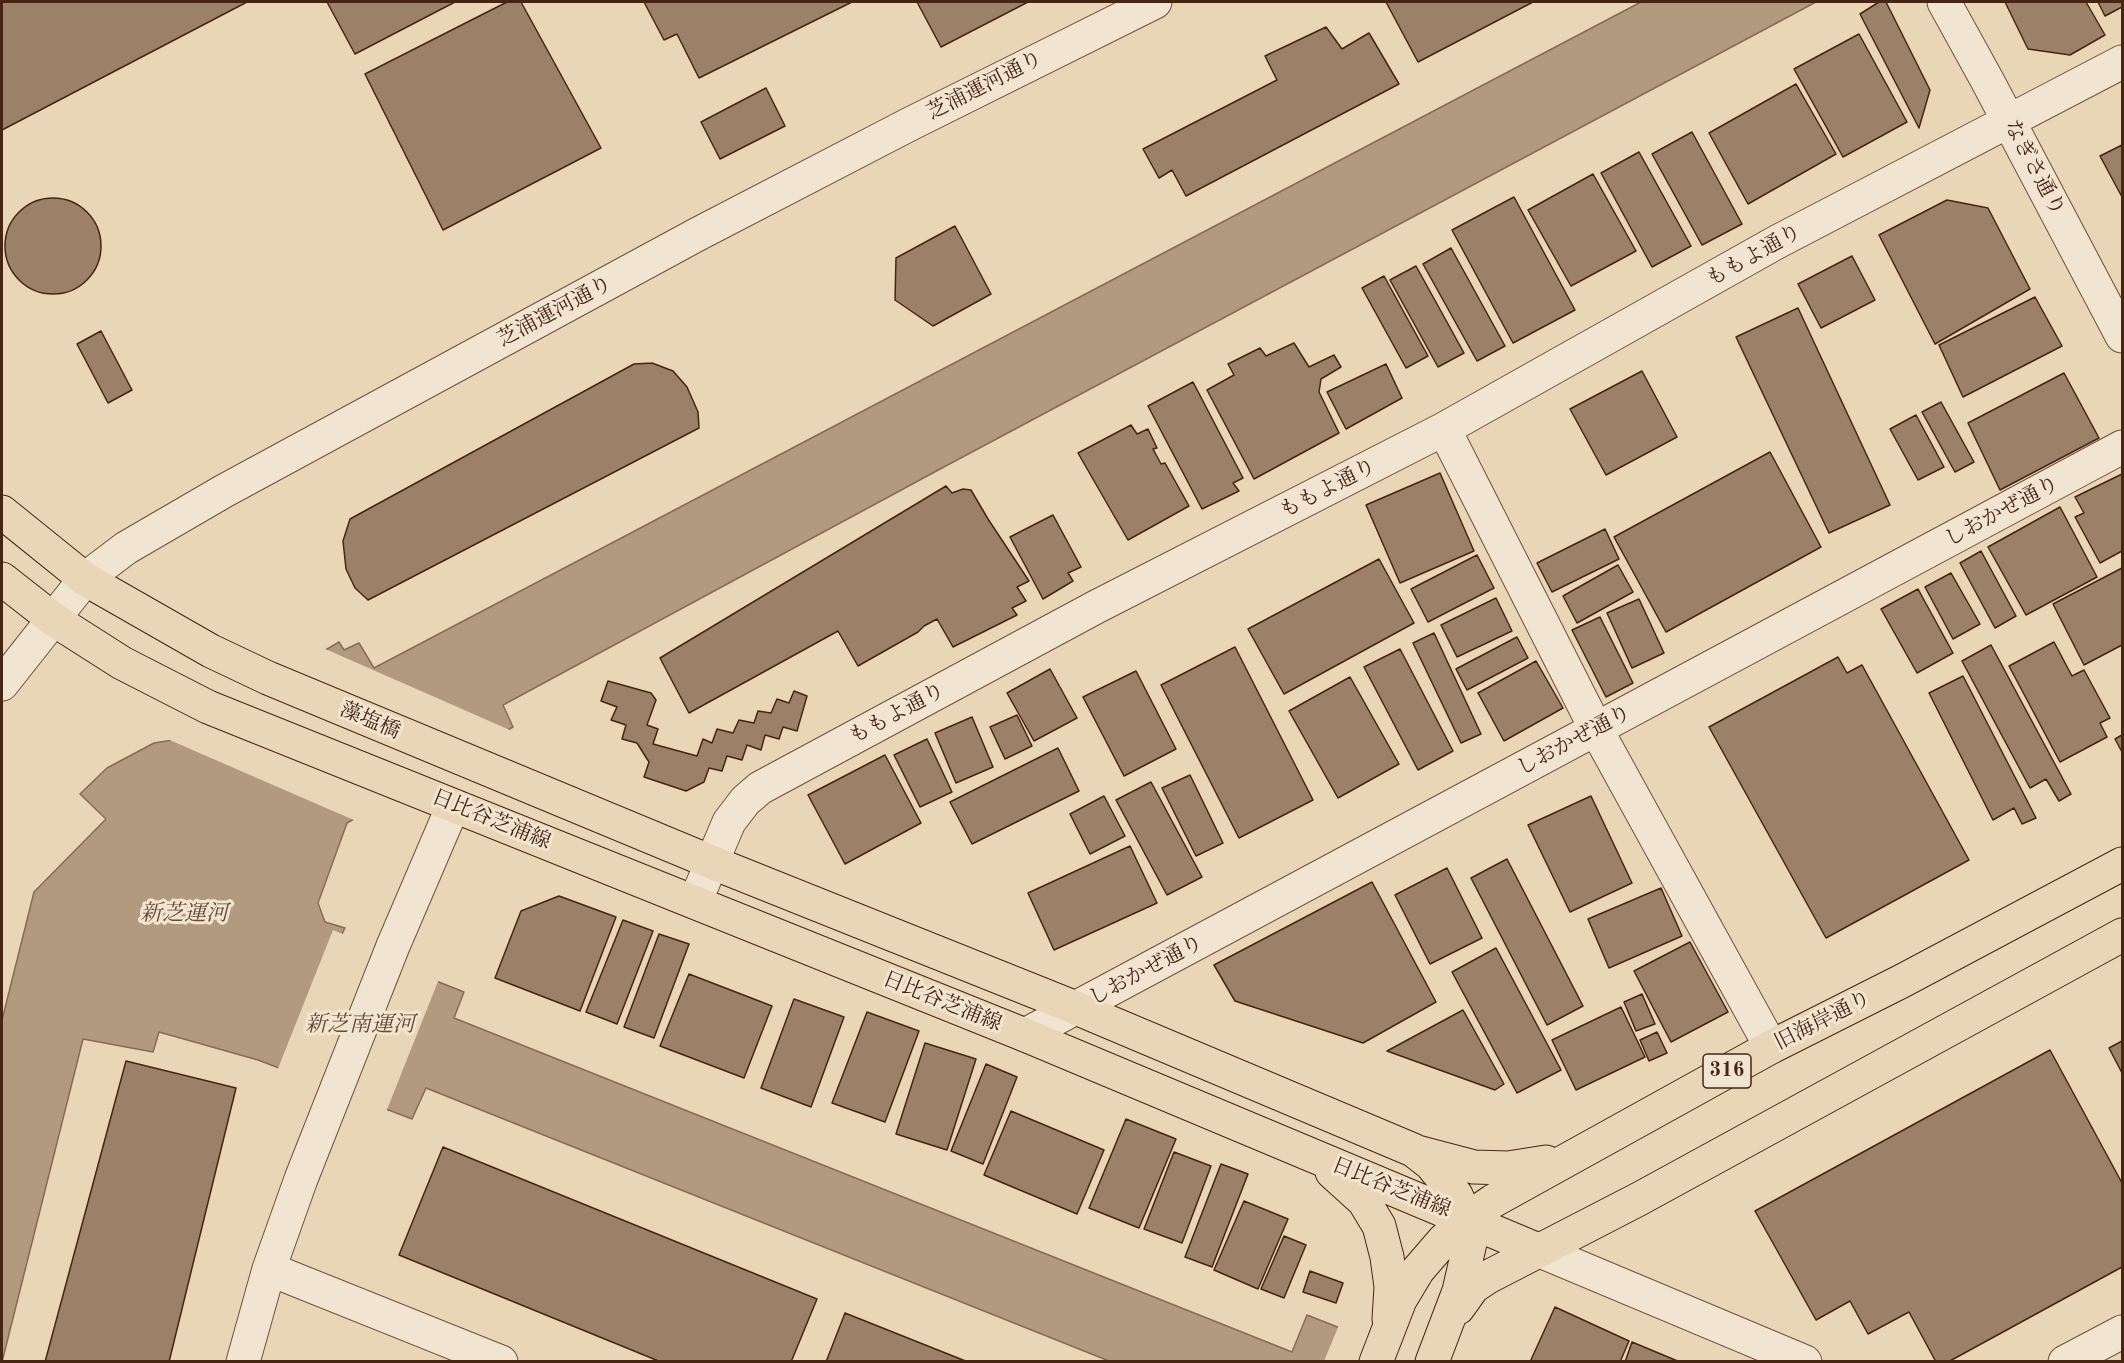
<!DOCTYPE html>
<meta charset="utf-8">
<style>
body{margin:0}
#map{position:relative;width:2124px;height:1363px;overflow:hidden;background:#e9d6b6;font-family:"Old Standard TT",serif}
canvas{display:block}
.frame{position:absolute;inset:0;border:3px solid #472513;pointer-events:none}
</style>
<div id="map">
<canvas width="2124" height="1363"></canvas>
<div class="frame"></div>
</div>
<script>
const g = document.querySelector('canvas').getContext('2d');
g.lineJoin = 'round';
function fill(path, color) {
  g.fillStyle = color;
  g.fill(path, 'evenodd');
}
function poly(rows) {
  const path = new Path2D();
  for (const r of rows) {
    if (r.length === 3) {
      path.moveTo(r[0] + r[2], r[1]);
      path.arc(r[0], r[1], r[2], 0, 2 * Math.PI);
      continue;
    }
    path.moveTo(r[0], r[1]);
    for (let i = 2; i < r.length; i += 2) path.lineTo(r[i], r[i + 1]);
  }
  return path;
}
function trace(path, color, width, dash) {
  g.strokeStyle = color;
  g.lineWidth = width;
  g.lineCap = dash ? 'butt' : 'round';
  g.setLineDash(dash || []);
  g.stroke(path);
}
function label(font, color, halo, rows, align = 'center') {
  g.font = font + ' "Old Standard TT","Noto Serif JP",serif';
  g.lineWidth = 6;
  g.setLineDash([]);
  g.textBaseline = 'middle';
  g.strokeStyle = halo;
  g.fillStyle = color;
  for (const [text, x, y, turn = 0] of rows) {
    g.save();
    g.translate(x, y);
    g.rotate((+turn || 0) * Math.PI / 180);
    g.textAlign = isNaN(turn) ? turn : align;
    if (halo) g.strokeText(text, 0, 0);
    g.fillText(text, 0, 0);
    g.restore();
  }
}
const water = poly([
 [1641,2,1816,2,942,468,503,705,513,727,347,823,318,903,325,922,345,928,338,942,464,992,454,1018,1292,1352,1307,1315,1424,1361,1109,1361,426,1088,412,1119,258,1060,159,1032,153,1052,83,1039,2,1362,2,1020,34,892,106,819,80,794,107,768,154,743,173,740,339,642,344,650,359,643,374,668,1641,2]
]);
const pier = poly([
 [323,648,512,731,356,821,165,738,172,737],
 [333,930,345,935,342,940,439,979,386,1112,277,1071],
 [1339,1325,1425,1359,1427,1362,1324,1361]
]);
const building = poly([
 [2,2,247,2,2,130,2,2],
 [327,2,455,2,355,54,327,2],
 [507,2,521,2,601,148,443,230,365,74,507,2],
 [644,2,852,2,699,78,677,34,664,40,644,2],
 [917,2,1028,2,941,47,917,2],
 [1386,2,1533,2,1418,62,1386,2],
 [1879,2,1886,2,1930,90,1919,128,1860,14,1879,2],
 [2005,2,2086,2,2105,35,2070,55,2028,49,2005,2],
 [2098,2,2122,2,2122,7,2105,16,2098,2],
 [1326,27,1342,49,1369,33,1399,84,1186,196,1172,170,1159,178,1143,149,1277,80,1265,56,1326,27],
 [1859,34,1907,122,1843,157,1794,69,1859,34],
 [1796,84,1836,154,1748,204,1709,133,1796,84],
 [766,88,785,126,720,159,701,122,766,88],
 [1692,132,1742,224,1702,245,1652,154,1692,132],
 [2122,145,2122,197,2100,156,2122,145],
 [1639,152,1691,246,1652,267,1601,173,1639,152],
 [1593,174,1636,251,1571,286,1528,210,1593,174],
 [1514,197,1575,310,1513,343,1452,230,1514,197],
 [53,246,48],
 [1947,200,1988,208,2030,289,1935,344,1879,235,1947,200],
 [955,226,991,294,933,326,895,300,896,258,955,226],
 [1451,248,1505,346,1477,361,1423,264,1451,248],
 [1852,256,1875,300,1821,328,1798,284,1852,256],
 [1416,266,1464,353,1438,367,1390,280,1416,266],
 [1384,276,1428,356,1406,368,1362,288,1384,276],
 [2035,297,2062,346,1963,397,1939,345,2035,297],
 [1798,308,1890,505,1829,533,1736,337,1798,308],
 [101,331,132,390,108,403,77,344,101,331],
 [1294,343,1309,367,1334,355,1341,367,1321,379,1319,392,1339,433,1254,479,1207,390,1234,375,1228,364,1260,348,1266,356,1294,343],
 [652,363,673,371,687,387,698,412,699,428,368,600,355,588,346,569,343,541,350,519,634,364,652,363],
 [1386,364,1402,398,1346,429,1327,392,1386,364],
 [1642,371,1677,437,1606,475,1570,409,1642,371],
 [2064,373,2099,438,2000,490,1968,423,2064,373],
 [1193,382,1243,478,1233,483,1239,491,1202,509,1148,406,1193,382],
 [1941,402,1974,462,1955,472,1922,412,1941,402],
 [1916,415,1944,467,1918,480,1890,429,1916,415],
 [1131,425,1137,434,1148,429,1157,448,1153,449,1161,464,1165,463,1189,506,1128,540,1078,453,1131,425],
 [1770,452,1821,547,1666,632,1614,537,1770,452],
 [1440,473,1474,551,1400,583,1366,505,1440,473],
 [2122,474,2122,551,2100,563,2075,517,2084,513,2075,497,2122,474],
 [946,486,952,493,963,489,971,490,988,519,1029,581,1017,587,1026,601,1012,608,1017,615,953,647,937,619,924,626,918,632,858,666,838,631,689,713,660,658,946,486],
 [2060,507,2097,577,2026,615,1988,547,2060,507],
 [1053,515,1081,567,1068,573,1073,581,1043,599,1010,537,1053,515],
 [1605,529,1619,559,1552,592,1537,563,1605,529],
 [1981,551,2016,616,1995,628,1960,563,1981,551],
 [1477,555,1494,588,1428,622,1411,589,1477,555],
 [1379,559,1414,623,1284,694,1248,629,1379,559],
 [1618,565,1633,592,1577,623,1563,596,1618,565],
 [2122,568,2122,645,2084,665,2053,604,2122,568],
 [1951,573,1980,624,1953,639,1925,587,1951,573],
 [1918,589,1953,653,1917,673,1881,609,1918,589],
 [1496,598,1512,631,1457,657,1441,625,1496,598],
 [1639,599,1664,653,1632,668,1607,613,1639,599],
 [1600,617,1633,683,1606,697,1572,630,1600,617],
 [1434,633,1481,734,1461,743,1413,643,1434,633],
 [1517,637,1528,658,1467,690,1456,669,1517,637],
 [2054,642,2072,676,2084,670,2110,718,2100,723,2107,737,2060,762,2009,666,2054,642],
 [1991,645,2071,794,2059,801,2046,779,2030,788,1962,661,1991,645],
 [1235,647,1313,800,1239,838,1161,685,1235,647],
 [1400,649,1453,751,1418,770,1364,667,1400,649],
 [1838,657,1847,673,1862,665,1969,860,1826,938,1709,727,1838,657],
 [1536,661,1563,708,1504,741,1478,693,1536,661],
 [1050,669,1077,718,1034,741,1007,693,1050,669],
 [1136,671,1176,749,1124,776,1083,697,1136,671],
 [1963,676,2036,818,2022,824,2014,808,1993,820,1929,693,1963,676],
 [1350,677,1399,764,1338,798,1289,711,1350,677],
 [608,681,651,693,656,700,647,725,658,729,653,744,697,756,703,739,712,743,717,729,733,733,739,720,754,723,758,711,771,713,777,699,789,703,794,691,807,696,797,731,783,727,779,739,765,735,761,750,747,745,742,760,727,756,722,771,709,768,704,782,686,791,644,777,649,762,637,743,622,739,626,725,611,720,617,707,601,701,608,681],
 [1017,715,1032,746,1005,759,990,727,1017,715],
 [972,717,993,767,956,783,935,733,972,717],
 [2122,735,2122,752,2115,739,2122,735],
 [927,739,952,792,920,807,894,755,927,739],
 [1058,748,1079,791,972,844,950,802,1058,748],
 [885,755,921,823,845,864,808,795,885,755],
 [1190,775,1223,843,1196,856,1162,788,1190,775],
 [1151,782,1202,877,1167,895,1116,800,1151,782],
 [1104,796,1125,836,1090,854,1070,814,1104,796],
 [1591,796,1632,883,1570,912,1528,825,1591,796],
 [1130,846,1157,903,1054,950,1028,893,1130,846],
 [1507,859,1583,1006,1547,1025,1471,878,1507,859],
 [1447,868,1482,938,1430,964,1395,895,1447,868],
 [1372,882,1436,1002,1363,1043,1235,1001,1214,965,1372,882],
 [1661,888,1682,936,1609,968,1588,919,1661,888],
 [559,896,616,917,580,1011,495,978,521,911,559,896],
 [623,920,653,931,617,1024,586,1012,623,920],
 [659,934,689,944,654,1038,624,1027,659,934],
 [1690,942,1728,1012,1671,1042,1634,971,1690,942],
 [1496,948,1561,1070,1517,1093,1452,972,1496,948],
 [689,974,772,1006,744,1078,660,1046,689,974],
 [1642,994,1655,1024,1636,1031,1624,1002,1642,994],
 [794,999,844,1017,811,1107,761,1088,794,999],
 [1621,1007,1645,1057,1576,1090,1552,1040,1621,1007],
 [1463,1010,1504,1084,1495,1090,1387,1051,1463,1010],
 [867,1012,919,1031,885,1122,832,1103,867,1012],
 [1657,1032,1667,1053,1649,1061,1640,1040,1657,1032],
 [2122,1041,2122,1073,2109,1048,2122,1041],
 [925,1043,976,1059,947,1150,896,1134,925,1043],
 [2050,1050,2122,1183,2122,1267,1948,1362,1936,1362,1909,1312,1868,1334,1850,1301,1816,1320,1755,1211,2050,1050],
 [126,1061,236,1088,169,1362,45,1362,126,1061],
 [986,1064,1017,1077,983,1164,951,1151,986,1064],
 [1011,1111,1104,1150,1077,1214,984,1175,1011,1111],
 [1126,1119,1176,1139,1139,1228,1089,1208,1126,1119],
 [443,1147,817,1299,791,1362,661,1362,399,1255,443,1147],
 [1174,1152,1211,1166,1182,1243,1144,1229,1174,1152],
 [1221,1164,1248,1174,1212,1267,1185,1257,1221,1164],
 [1244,1201,1288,1219,1258,1289,1214,1270,1244,1201],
 [1284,1236,1306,1245,1284,1298,1261,1289,1284,1236],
 [1310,1271,1343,1283,1336,1303,1303,1292,1310,1271],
 [1555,1307,1629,1341,1620,1362,1530,1362,1555,1307],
 [845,1313,968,1362,826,1362,845,1313],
 [1632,1342,1680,1362,1625,1362,1632,1342]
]);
const minor = poly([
 [1944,2,1987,80,2122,336],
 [1444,429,1596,729,1771,1047],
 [2,684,85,579,126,548,224,491,698,234,910,124,1155,2],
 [695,902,729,822,745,801,760,788,1096,607,1444,429,1777,242,2122,62],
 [1025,1035,2122,447],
 [1538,1250,1805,1362],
 [269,1269,501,1362],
 [243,1362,269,1269,301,1179,393,946,453,806],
 [2065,1362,2122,1332]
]);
const major = poly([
 [2,512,85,579,211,651,268,678,711,862,1076,1008,1413,1150,1431,1164,1456,1195,1467,1219,1470,1243,1459,1291,1432,1362],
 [2,579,53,619,122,663,208,707,1025,1035,1538,1250],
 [1417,1152,1474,1167,1508,1168,1546,1162],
 [1332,1172,1364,1201,1379,1226,1387,1257,1391,1287,1389,1319],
 [1458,1308,1473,1287,1488,1277,1639,1199,2122,935],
 [1376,1362,1400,1300,1418,1270,1443,1241,1467,1219,1493,1201,1771,1047,1902,981,2122,864]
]);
const shields = [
 [1727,1071,48]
];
const shieldNames = [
 ["316",1727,1071]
];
const streetNames = [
 ["芝浦運河通り",985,86,-27],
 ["なぎさ通り",2034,168,62],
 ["ももよ通り",1754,256,-29],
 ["芝浦運河通り",555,312,-28],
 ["ももよ通り",1328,489,-27],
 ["しおかぜ通り",2002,512,-28],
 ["ももよ通り",897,714,-28],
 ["藻塩橋",370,721,23],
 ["しおかぜ通り",1574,741,-28],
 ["日比谷芝浦線",491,820,22],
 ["しおかぜ通り",1146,971,-28],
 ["日比谷芝浦線",942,1002,22],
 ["旧海岸通り",1823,1021,-27],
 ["日比谷芝浦線",1391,1188,22]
];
const waterNames = [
 ["新芝運河",184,914],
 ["新芝南運河",360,1025]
];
fill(water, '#b29a7f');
trace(water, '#876b54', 1.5);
fill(pier, '#e9d6b6');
fill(building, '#9b8168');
trace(building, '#472513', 1.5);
trace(minor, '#70513c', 35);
trace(major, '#472513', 35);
trace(minor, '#f1e4d0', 33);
trace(major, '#e9d6b6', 33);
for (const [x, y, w] of shields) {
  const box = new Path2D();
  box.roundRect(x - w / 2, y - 17, w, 34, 4.5);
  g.fillStyle = '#f1e4d0';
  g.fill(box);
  trace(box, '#472513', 1.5);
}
label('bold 20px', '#472513', null, shieldNames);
label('21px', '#472513', '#f1e4d0', streetNames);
label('italic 22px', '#674833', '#f1e4d0', waterNames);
</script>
